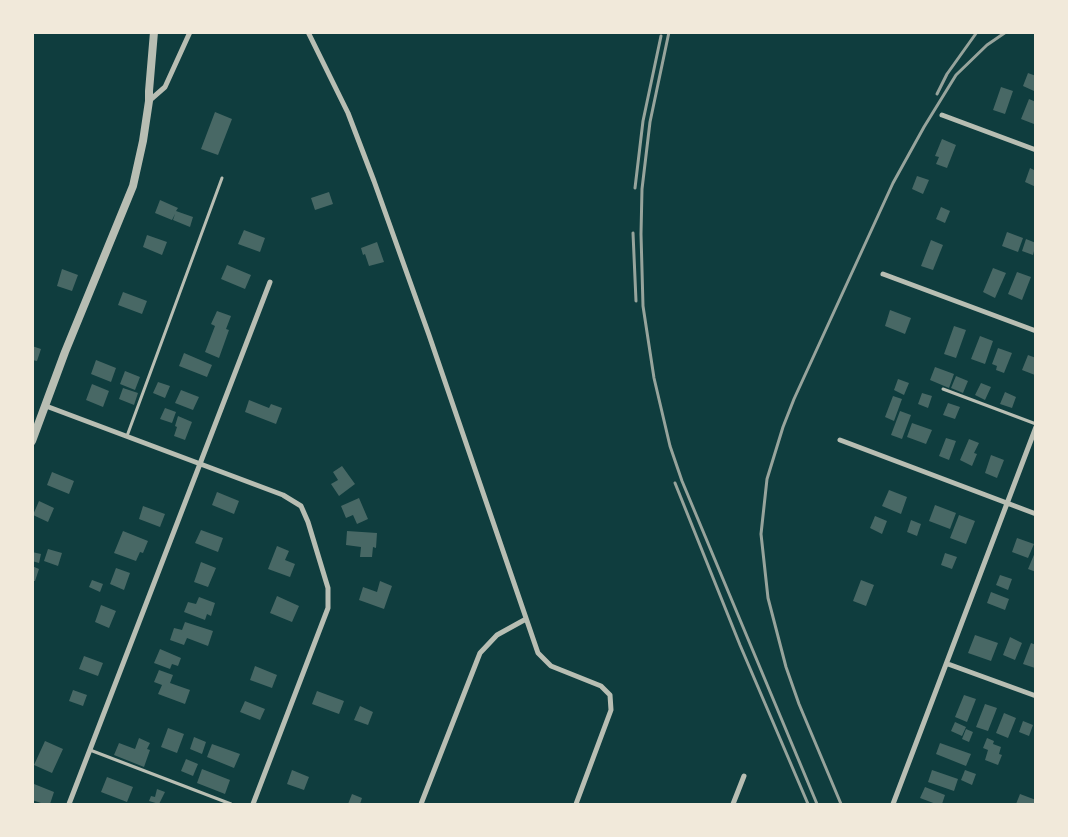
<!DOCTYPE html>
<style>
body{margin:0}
#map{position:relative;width:1068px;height:837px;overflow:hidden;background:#0f3d3e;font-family:"Archivo Narrow",sans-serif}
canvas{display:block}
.frame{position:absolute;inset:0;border:34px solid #f1e9da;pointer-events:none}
</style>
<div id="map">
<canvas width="1068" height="837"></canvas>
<div class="frame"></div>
</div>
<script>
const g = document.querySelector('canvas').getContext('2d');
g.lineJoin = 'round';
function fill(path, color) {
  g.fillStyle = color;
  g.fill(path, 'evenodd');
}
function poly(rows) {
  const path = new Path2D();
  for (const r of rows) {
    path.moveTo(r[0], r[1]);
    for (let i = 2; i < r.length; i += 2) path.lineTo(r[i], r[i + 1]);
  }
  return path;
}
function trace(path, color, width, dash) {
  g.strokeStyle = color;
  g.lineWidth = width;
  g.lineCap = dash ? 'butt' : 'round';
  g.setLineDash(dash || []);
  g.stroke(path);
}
const building = poly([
 [1028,73,1036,76,1034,91,1023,86],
 [1001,87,1013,91,1005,114,993,110],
 [1029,99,1036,102,1034,124,1021,119],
 [215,112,232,119,218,155,201,149],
 [942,139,956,145,947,168,936,164,939,157,935,156],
 [1030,168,1036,171,1036,187,1025,182],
 [917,176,929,180,923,194,912,189],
 [329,192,333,204,315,210,311,198],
 [160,200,178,208,176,211,193,217,190,227,173,220,175,214,172,220,155,213],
 [941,207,950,211,945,223,936,219],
 [244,230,265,238,260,252,238,244],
 [1007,232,1023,238,1018,252,1002,246],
 [147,235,167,242,162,255,143,247],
 [1026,239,1036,243,1033,255,1022,251],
 [931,240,943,245,933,270,921,266],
 [377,242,384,262,369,266,365,254,363,255,361,248],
 [227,265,251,275,245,289,221,279],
 [993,268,1006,273,995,298,983,292],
 [62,269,78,275,72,291,57,286],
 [1017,272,1031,277,1022,300,1008,294],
 [123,292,147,301,142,314,118,305],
 [890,310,911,318,905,334,885,326],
 [217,311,231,316,226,329,229,330,219,358,205,352,215,326,211,324],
 [954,326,966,330,956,358,944,354],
 [980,336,993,341,985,364,971,359],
 [32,346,41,349,37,361,32,360],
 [998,348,1012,353,1004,373,996,370,997,366,992,364],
 [184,353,212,365,207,377,179,366],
 [1028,355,1036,358,1035,375,1022,370],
 [96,360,116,368,111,382,91,374],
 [935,367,954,374,949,388,930,380],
 [125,371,140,377,135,390,120,384],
 [956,376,968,381,963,393,951,388],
 [898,379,909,383,904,395,894,390],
 [158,382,170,386,165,398,153,393],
 [981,383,991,387,985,400,975,395],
 [92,384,109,391,103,407,86,400],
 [123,388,138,393,134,405,119,399],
 [181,390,199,397,193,410,175,403],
 [1005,392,1016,397,1012,408,1000,404],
 [922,393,932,396,928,408,918,404],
 [893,396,902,399,894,421,885,417],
 [249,400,269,408,271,404,282,408,276,424,245,412],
 [948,403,960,407,955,419,943,415],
 [165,408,176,412,172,423,160,419],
 [900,411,911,415,902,439,891,435],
 [178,416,192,422,185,440,174,436,177,427,175,426],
 [912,423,932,430,926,444,907,437],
 [946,438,956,441,949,460,939,456],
 [969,439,979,443,974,453,977,454,972,466,960,460],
 [991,455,1004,460,997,478,985,473],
 [342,466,355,484,339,496,331,484,338,480,333,472],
 [52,472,74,481,69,494,47,485],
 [889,490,907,497,901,514,882,506],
 [217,492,239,501,234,514,212,505],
 [359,498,368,519,357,524,353,515,346,518,341,506],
 [39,501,54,508,48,522,33,515],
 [935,505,956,513,950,529,929,521],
 [143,506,165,514,160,527,139,519],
 [959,515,975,521,966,544,950,538],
 [875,516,887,521,882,534,870,528],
 [911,520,921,524,917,536,907,532],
 [201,530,223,538,218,552,195,543],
 [123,531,148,541,143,553,140,552,136,561,114,553],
 [347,531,377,533,376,548,373,547,372,557,360,557,361,547,346,545],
 [1017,538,1034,544,1028,558,1012,552],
 [277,546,289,551,285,560,295,564,290,577,268,569],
 [48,549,62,553,58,566,44,561],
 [1036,550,1036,572,1028,569],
 [32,552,41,554,39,563,32,561],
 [945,553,957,557,952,569,941,565],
 [201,562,216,568,208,587,194,582],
 [32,566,39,569,35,581,32,581],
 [116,568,130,573,124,590,110,584],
 [1000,575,1012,579,1008,590,996,585],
 [92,580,103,584,100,592,89,587],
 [861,580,874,585,866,606,853,601],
 [380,581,392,586,384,609,359,600,363,587,377,592],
 [991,592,1009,599,1005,610,987,603],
 [277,596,299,606,292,622,270,613],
 [199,597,215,603,211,616,207,614,205,620,184,612,188,602,196,604],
 [101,605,116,611,109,628,95,622],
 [185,622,213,631,208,646,187,638,184,645,170,640,174,628,182,630],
 [975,635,998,643,991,661,968,653],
 [1010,637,1022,643,1015,660,1003,655],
 [1031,643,1036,645,1035,668,1023,664],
 [160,649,181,658,178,666,172,664,170,669,154,663],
 [84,656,103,663,98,676,79,669],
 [255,666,277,675,272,688,250,680],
 [159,670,173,675,170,683,190,690,185,704,158,694,162,685,154,682],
 [73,690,87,695,83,706,69,701],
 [317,691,344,701,339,714,312,704],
 [964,695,976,699,967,722,955,717],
 [245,701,265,709,260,720,240,712],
 [985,704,997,708,988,731,976,727],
 [360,706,373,712,368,725,354,720],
 [1004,713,1016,718,1008,738,996,733],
 [1023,721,1033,725,1029,736,1019,732],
 [955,722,966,727,962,736,951,731],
 [168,728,184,734,177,753,161,747],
 [966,729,973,732,969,742,962,739],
 [194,737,206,742,202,754,190,749],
 [139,738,150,743,147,749,150,750,144,767,114,755,119,743,135,749],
 [987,738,994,741,993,744,1001,747,999,754,1002,755,998,765,985,760,988,750,983,748],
 [45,741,63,749,52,773,34,765],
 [940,743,971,754,966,766,936,754],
 [212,744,240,754,234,768,207,757],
 [186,759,198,764,193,776,181,771],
 [202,769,230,780,225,794,197,783],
 [292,770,309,777,304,790,287,784],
 [932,770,958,779,954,791,928,782],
 [965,770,976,774,972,785,961,780],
 [107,777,133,787,127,802,101,792],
 [34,784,54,792,50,804,44,804,32,800],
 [925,787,945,795,942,804,936,804,920,798],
 [157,789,165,792,159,804,149,801,151,796,155,797],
 [352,794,362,798,360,804,348,804],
 [1020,794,1036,800,1036,804,1016,804]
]);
const service = poly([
 [943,389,1036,424],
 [127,436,222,178],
 [90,750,231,804]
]);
const minor = poly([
 [308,32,348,113,374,181,429,335,538,653,551,666,601,686,610,695,611,710,576,804],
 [149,101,165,87,190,32],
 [942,115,1036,150],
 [883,274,1036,331],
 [46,406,283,495,301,506,308,522,328,588,328,608,253,804],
 [840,440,1036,514],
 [948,664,1036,696],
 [69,804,270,282],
 [421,804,480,653,497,635,526,619],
 [733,804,744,776],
 [893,804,1036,427]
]);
const tertiary = poly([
 [32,441,65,352,133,186,143,141,149,101,149,91,154,32]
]);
const rail = poly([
 [669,32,650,122,642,189,641,234,643,306,654,378,670,446,682,481,817,804],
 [937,94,947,74,977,32],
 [635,188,643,121,661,36],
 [633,233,636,301],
 [675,483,740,645,808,804],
 [841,804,799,704,786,667,768,598,761,534,767,479,783,427,794,399,893,183,924,127,956,75,987,45,1006,32]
]);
fill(building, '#486865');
trace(service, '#b8beb3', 3);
trace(minor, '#b8beb3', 5);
trace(tertiary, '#b8beb3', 8);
trace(rail, '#97a49c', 3);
</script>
